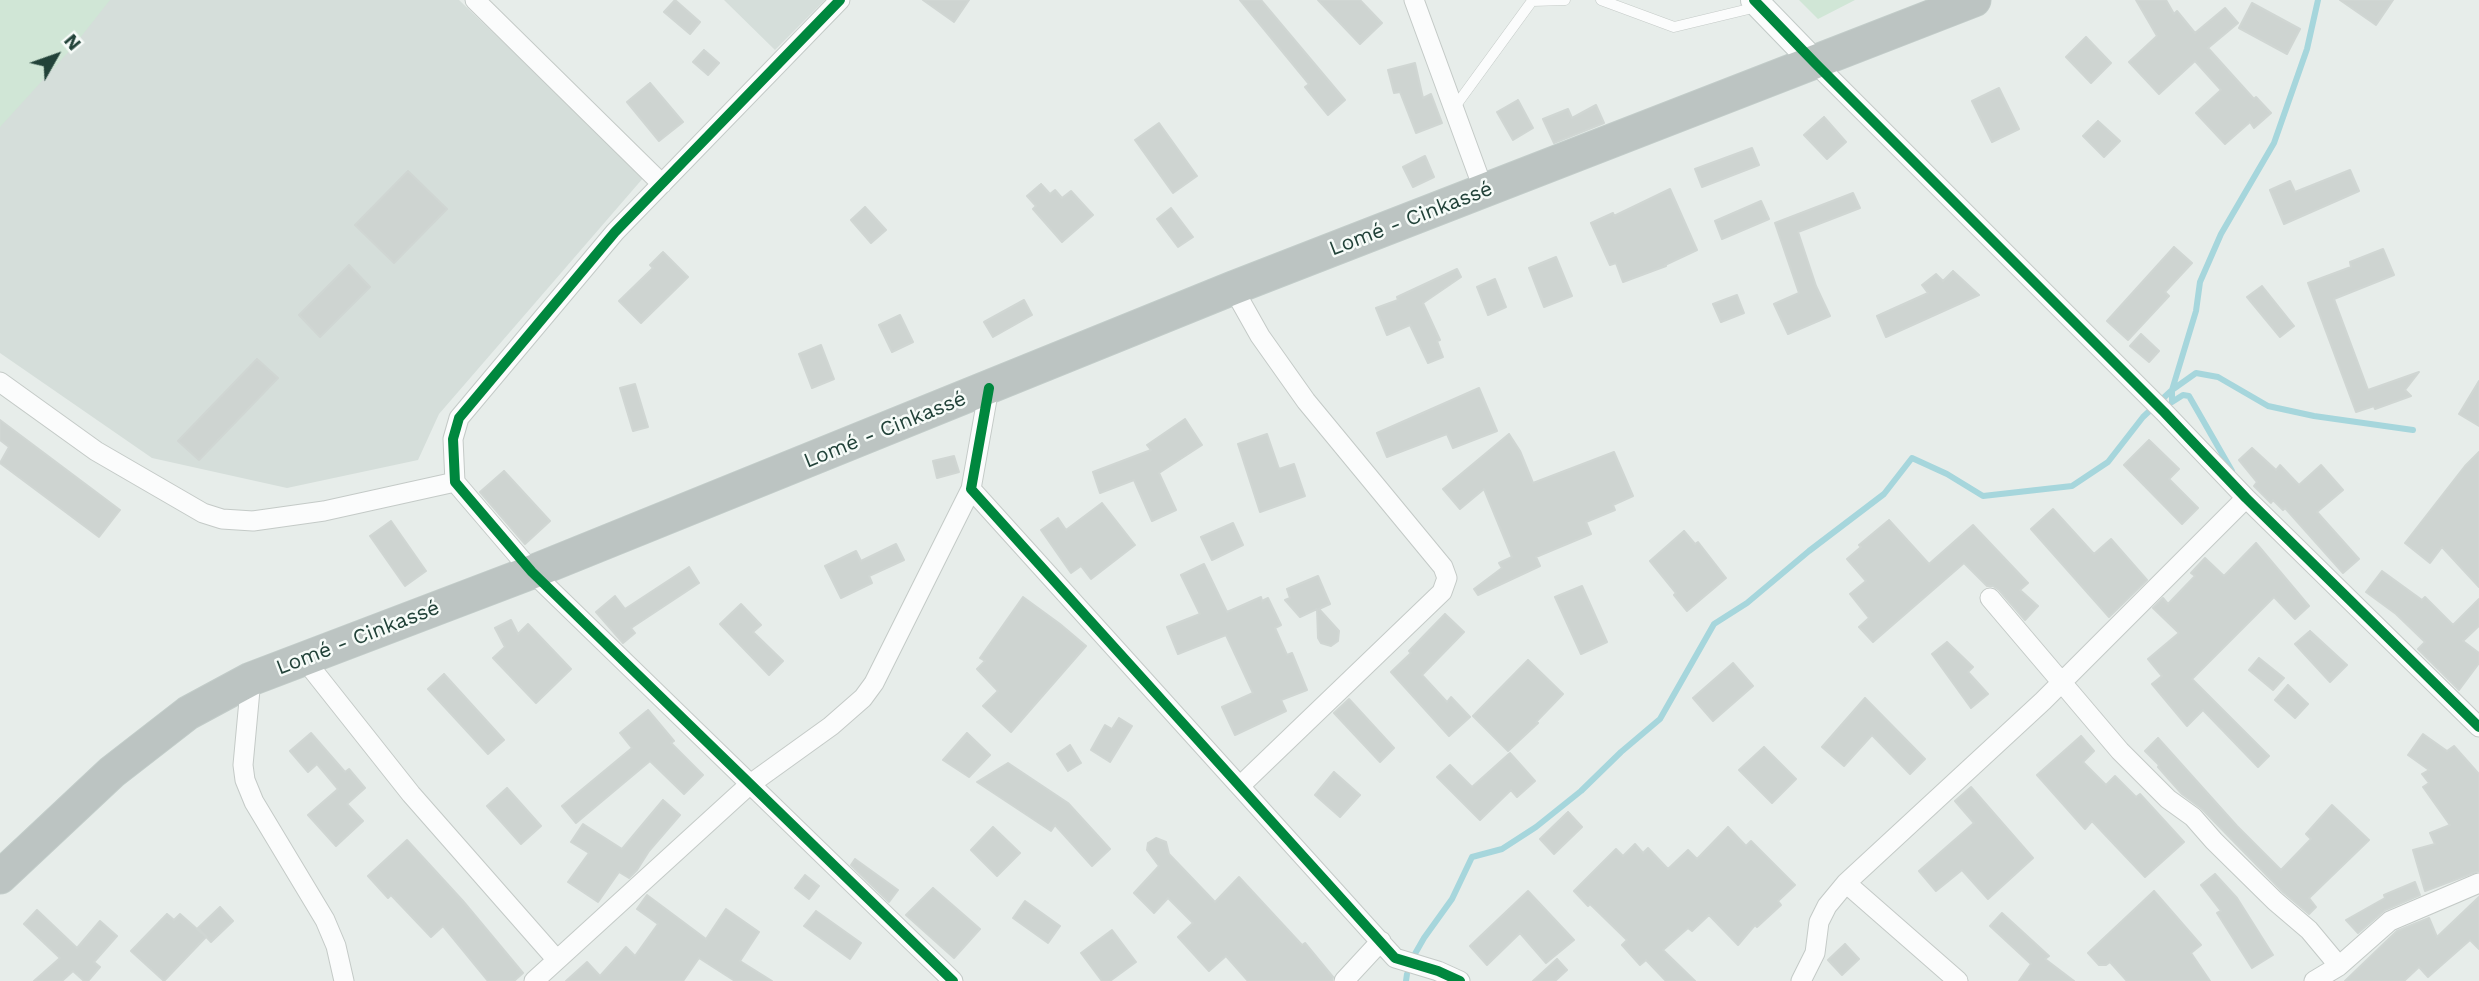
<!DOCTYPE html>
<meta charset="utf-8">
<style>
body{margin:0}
#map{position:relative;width:2479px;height:981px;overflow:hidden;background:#e7edea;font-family:"Work Sans",sans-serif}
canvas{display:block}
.north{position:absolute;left:21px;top:21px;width:70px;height:70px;-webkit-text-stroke:5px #f6fbf8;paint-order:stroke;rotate:50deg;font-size:19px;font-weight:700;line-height:28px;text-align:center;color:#224239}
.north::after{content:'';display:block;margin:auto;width:24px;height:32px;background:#224239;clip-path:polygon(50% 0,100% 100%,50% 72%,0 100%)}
</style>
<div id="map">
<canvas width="2479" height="981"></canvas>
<div class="north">N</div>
</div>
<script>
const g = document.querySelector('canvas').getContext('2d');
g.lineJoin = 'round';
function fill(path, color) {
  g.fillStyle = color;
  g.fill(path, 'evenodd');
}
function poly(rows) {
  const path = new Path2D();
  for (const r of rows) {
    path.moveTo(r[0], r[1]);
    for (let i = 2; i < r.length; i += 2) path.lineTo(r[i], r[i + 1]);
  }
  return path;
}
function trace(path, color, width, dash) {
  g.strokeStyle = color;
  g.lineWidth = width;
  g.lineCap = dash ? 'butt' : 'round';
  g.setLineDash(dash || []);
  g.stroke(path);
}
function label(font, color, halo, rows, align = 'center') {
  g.font = font + ' "Work Sans",sans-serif';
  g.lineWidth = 5;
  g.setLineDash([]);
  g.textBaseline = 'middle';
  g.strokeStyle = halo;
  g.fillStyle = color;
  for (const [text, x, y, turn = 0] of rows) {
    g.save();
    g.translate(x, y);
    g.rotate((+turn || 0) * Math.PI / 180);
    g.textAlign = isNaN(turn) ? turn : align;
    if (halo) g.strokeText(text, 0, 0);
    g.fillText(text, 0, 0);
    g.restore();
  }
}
const built = poly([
 [0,0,459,0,644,177,439,414,418,460,287,488,152,458,0,353],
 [724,0,825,0,775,50]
]);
const green = poly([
 [0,0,110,0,72,48,0,127],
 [1799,0,1855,0,1818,19]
]);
const stream = poly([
 [2232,471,2189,396,2183,395,2172,402,2172,390,2196,311,2200,282,2221,234,2274,143,2307,49,2318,0],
 [1412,959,1424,938,1452,899,1472,857,1502,849,1536,827,1581,791,1621,752,1660,719,1714,624,1747,603,1809,551,1884,494,1912,458,1947,474,1983,496,2072,486,2108,462,2143,417,2172,390,2196,373,2218,377,2268,406,2314,416,2413,430],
 [1406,981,1407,974]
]);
const building = poly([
 [675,0,700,22,690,34,664,12,675,0],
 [923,0,969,0,954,22,923,0],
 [1240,0,1261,0,1345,100,1328,115,1305,87,1309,84,1240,0],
 [1318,0,1360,0,1382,23,1360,44,1318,0],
 [2136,0,2166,0,2174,14,2177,11,2195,33,2225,8,2238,23,2208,48,2254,99,2256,97,2271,113,2254,128,2250,122,2225,144,2196,113,2221,90,2195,61,2159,94,2129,62,2157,36,2136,0],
 [2340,0,2393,0,2376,25,2340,0],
 [2252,3,2300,29,2287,54,2239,28,2252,3],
 [2086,37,2111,63,2091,83,2066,57,2086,37],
 [704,50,719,63,708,75,693,62,704,50],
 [1415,63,1423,98,1431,94,1442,123,1416,133,1400,92,1394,93,1388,70,1415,63],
 [650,83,683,122,659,141,627,102,650,83],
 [1999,88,2019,129,1992,142,1972,101,1999,88],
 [1518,100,1533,128,1513,140,1497,112,1518,100],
 [1596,105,1604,123,1554,143,1543,119,1568,109,1572,118,1596,105],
 [1824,117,1846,142,1827,159,1804,135,1824,117],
 [2098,121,2120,141,2104,157,2083,136,2098,121],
 [1159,123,1197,176,1173,193,1135,140,1159,123],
 [1752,148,1759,165,1702,187,1695,169,1752,148],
 [1425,156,1434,177,1413,187,1403,167,1425,156],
 [2350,170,2359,191,2284,224,2270,190,2290,181,2295,192,2350,170],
 [408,171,447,209,394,263,355,225,408,171],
 [1041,184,1050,194,1055,190,1062,198,1071,191,1093,215,1062,242,1033,209,1036,206,1027,196,1041,184],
 [1670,189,1697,250,1665,265,1666,266,1623,282,1616,263,1610,265,1591,223,1613,213,1614,216,1670,189],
 [1853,193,1860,208,1798,232,1816,286,1830,316,1788,334,1774,304,1799,293,1775,223,1853,193],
 [1761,201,1769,219,1722,239,1715,221,1761,201],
 [865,207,886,230,871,243,851,220,865,207],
 [1171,208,1193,237,1178,247,1157,219,1171,208],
 [2174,247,2192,263,2165,292,2169,296,2128,340,2107,321,2174,247],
 [2383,249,2394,275,2334,299,2368,390,2419,372,2405,390,2411,396,2375,409,2374,406,2356,412,2308,283,2351,267,2350,262,2383,249],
 [663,252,688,277,641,323,619,301,653,268,650,265,663,252],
 [1556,257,1572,296,1544,307,1529,268,1556,257],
 [349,265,370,287,320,337,299,315,349,265],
 [1457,269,1461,277,1423,303,1440,340,1437,341,1443,357,1428,363,1410,325,1387,335,1376,308,1398,300,1397,297,1457,269],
 [1953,271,1979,295,1886,337,1877,316,1928,293,1922,285,1936,274,1943,281,1953,271],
 [1495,279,1506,307,1488,315,1477,287,1495,279],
 [2262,286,2294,326,2280,337,2247,297,2262,286],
 [1737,295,1744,313,1721,322,1713,304,1737,295],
 [1024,300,1032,315,993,337,984,322,1024,300],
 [900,315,913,342,892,352,879,325,900,315],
 [2141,334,2159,351,2149,362,2130,346,2141,334],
 [821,345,834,379,812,388,799,354,821,345],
 [257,359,278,378,199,460,178,441,257,359],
 [2479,381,2479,426,2459,414,2479,381],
 [635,384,648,427,633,431,620,388,635,384],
 [1479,388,1497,431,1453,448,1447,434,1387,457,1377,433,1479,388],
 [1185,419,1202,445,1159,473,1176,510,1152,521,1134,480,1100,493,1093,472,1151,450,1147,445,1185,419],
 [0,420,120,510,99,537,0,463,9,447,0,440,0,420],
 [1267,434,1279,469,1294,464,1305,496,1260,512,1238,444,1267,434],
 [1509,434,1520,451,1533,483,1614,452,1633,496,1613,505,1615,510,1586,522,1591,534,1536,557,1540,566,1478,595,1474,589,1502,568,1499,563,1512,557,1484,489,1460,509,1443,489,1509,434],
 [2149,440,2179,469,2169,479,2198,508,2182,524,2124,465,2149,440],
 [2252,448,2276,470,2280,465,2299,485,2321,465,2343,490,2317,512,2359,559,2343,573,2285,508,2283,510,2273,500,2271,503,2254,486,2257,482,2239,460,2252,448],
 [2479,452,2479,587,2442,547,2430,563,2405,543,2465,466,2479,452],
 [954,456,959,472,937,478,933,461,954,456],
 [504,471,550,521,525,544,480,492,504,471],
 [1102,503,1135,545,1091,579,1081,566,1071,573,1041,530,1058,518,1066,530,1102,503],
 [2053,509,2094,554,2111,539,2147,580,2109,617,2031,529,2053,509],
 [1889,520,1929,564,1973,525,2028,583,2020,590,2038,606,2025,620,1999,590,1993,586,1987,586,1964,563,1873,642,1859,627,1869,618,1850,594,1866,581,1847,559,1861,547,1859,545,1889,520],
 [391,521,426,571,405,586,370,536,391,521],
 [1233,523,1243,545,1212,560,1201,537,1233,523],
 [1684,531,1695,544,1698,542,1726,578,1687,611,1674,595,1676,593,1650,561,1684,531],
 [2256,543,2309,606,2295,619,2274,597,2192,679,2269,756,2258,767,2203,710,2187,726,2152,684,2162,676,2148,659,2179,633,2153,608,2163,598,2168,604,2195,576,2191,573,2205,558,2224,576,2256,543],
 [896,544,904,560,869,576,872,583,841,598,825,566,856,551,861,561,896,544],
 [1204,564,1227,612,1261,597,1262,601,1268,598,1281,625,1275,628,1287,655,1292,653,1307,690,1281,700,1286,711,1235,735,1222,707,1253,693,1226,635,1178,654,1167,627,1200,614,1181,575,1204,564],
 [689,567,699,583,631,628,635,633,623,643,596,612,615,596,625,609,689,567],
 [2382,571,2422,600,2425,597,2453,625,2479,599,2479,626,2463,641,2479,653,2479,663,2459,690,2418,649,2425,642,2396,614,2366,592,2382,571],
 [1318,576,1330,604,1319,609,1339,631,1338,641,1331,646,1321,643,1318,638,1317,609,1300,617,1285,600,1290,598,1287,589,1318,576],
 [1582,586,1607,642,1581,654,1555,597,1582,586],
 [1023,597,1060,624,1086,646,1011,732,983,706,998,691,977,669,985,661,980,658,1023,597],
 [741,604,761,625,753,632,783,661,769,675,720,624,741,604],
 [1445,614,1464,632,1422,675,1447,702,1451,697,1470,717,1449,736,1391,672,1411,653,1409,651,1445,614],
 [511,620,518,634,528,624,571,669,536,703,493,658,505,647,495,628,511,620],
 [2310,631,2347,665,2330,682,2295,644,2310,631],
 [1947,642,1973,667,1968,672,1988,694,1971,708,1932,654,1947,642],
 [2259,658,2284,678,2273,690,2249,670,2259,658],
 [1528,660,1563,694,1536,722,1538,723,1508,751,1473,716,1528,660],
 [1733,663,1753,686,1713,721,1693,698,1733,663],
 [444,674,504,740,488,754,428,689,444,674],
 [2288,685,2308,704,2295,718,2275,700,2288,685],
 [1865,698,1925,759,1910,774,1872,735,1844,766,1822,747,1865,698],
 [1349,699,1394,748,1380,762,1334,713,1349,699],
 [648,710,674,741,671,743,703,775,684,794,650,761,576,823,562,806,632,748,620,733,648,710],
 [1119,718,1132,726,1110,762,1091,750,1105,725,1112,729,1119,718],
 [311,733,345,772,349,769,365,788,347,804,363,821,336,846,308,815,338,789,317,764,308,772,290,751,311,733],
 [967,733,990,755,969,777,943,760,967,733],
 [2423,734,2447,751,2454,746,2479,774,2479,871,2425,891,2413,850,2435,844,2430,833,2450,825,2423,787,2429,783,2422,774,2429,770,2408,755,2423,734],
 [2081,736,2094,751,2083,762,2106,785,2115,776,2136,797,2140,794,2184,842,2145,877,2092,821,2085,829,2037,775,2081,736],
 [2158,738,2237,826,2281,870,2311,839,2306,834,2332,805,2369,840,2309,898,2316,907,2309,914,2283,892,2202,809,2182,794,2158,767,2159,765,2145,751,2158,738],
 [1070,745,1081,763,1068,771,1057,754,1070,745],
 [1764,747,1796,779,1772,803,1739,770,1764,747],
 [1510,753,1535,781,1517,797,1511,790,1480,820,1437,777,1450,765,1472,787,1510,753],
 [1008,763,1068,803,1110,849,1092,866,1055,825,1051,831,977,782,1008,763],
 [1334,772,1360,795,1340,817,1315,795,1334,772],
 [1971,787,2033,858,1988,899,1962,870,1936,891,1919,871,1974,823,1955,801,1971,787],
 [507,788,541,826,521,844,487,806,507,788],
 [663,800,680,815,649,851,637,870,629,878,619,872,598,902,568,882,589,853,571,842,583,824,622,849,663,800],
 [1568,812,1582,827,1554,854,1540,839,1568,812],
 [993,827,1020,853,997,876,971,850,993,827],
 [1728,827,1746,846,1751,841,1795,885,1778,901,1781,905,1757,927,1755,925,1738,945,1709,915,1692,931,1688,928,1663,950,1695,981,1666,981,1646,960,1640,965,1622,945,1627,940,1590,904,1588,906,1574,891,1616,849,1623,856,1635,844,1643,853,1648,848,1668,869,1688,850,1697,859,1728,827],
 [1156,838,1166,842,1169,854,1215,902,1239,877,1302,945,1305,943,1333,977,1332,981,1248,981,1226,956,1209,971,1178,937,1193,923,1168,898,1154,913,1134,893,1159,866,1147,850,1148,843,1156,838],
 [407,840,463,901,523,973,514,981,488,981,443,926,431,937,391,895,388,898,368,876,407,840],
 [855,859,898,890,889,902,851,865,855,859],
 [2215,874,2237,898,2273,955,2252,968,2217,913,2221,911,2201,885,2215,874],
 [805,875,819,886,809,899,795,888,805,875],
 [2415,882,2420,895,2385,910,2358,933,2346,920,2385,898,2384,895,2415,882],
 [933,888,980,929,954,958,906,915,933,888],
 [1528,891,1574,940,1546,963,1520,933,1487,965,1470,946,1528,891],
 [2154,891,2201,945,2191,953,2210,981,2127,981,2110,962,2106,965,2099,965,2088,953,2154,891],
 [647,895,706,939,726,909,759,932,740,961,772,981,735,981,699,958,683,981,566,981,587,962,600,976,626,947,635,956,658,924,637,909,647,895],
 [2479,897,2479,949,2470,940,2428,977,2419,967,2404,981,2345,981,2397,931,2429,918,2437,937,2479,897],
 [1025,901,1060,926,1048,943,1013,918,1025,901],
 [220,907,233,921,211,942,198,928,220,907],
 [37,910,77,948,100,921,117,936,94,962,100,967,88,981,84,981,73,971,62,981,34,981,60,958,24,924,37,910],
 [816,911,861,943,850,959,804,926,816,911],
 [2002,913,2049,956,2045,959,2074,981,2019,981,2031,964,1990,926,2002,913],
 [167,914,174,920,180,914,206,937,164,981,131,951,167,914],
 [1112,930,1136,962,1110,981,1102,981,1081,953,1112,930],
 [1845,944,1859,959,1842,975,1828,960,1845,944],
 [1557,959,1567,970,1555,981,1533,981,1557,959]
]);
const lane = poly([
 [1601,0,1674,27,1757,7],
 [1454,108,1532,1,1565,0]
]);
const street = poly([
 [475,0,662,184],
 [840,0,615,232,459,418,453,439,455,482,532,572,953,981],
 [1414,0,1484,191],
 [1815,63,2164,412,2246,498,2479,727],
 [1233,288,1260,336,1306,401,1443,567,1447,578,1442,592,1240,786],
 [0,382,96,451,203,513,222,519,253,521,324,511,455,482],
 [989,388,971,489,1395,958,1438,971,1460,981],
 [1990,598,2120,751,2168,799,2193,817,2214,841,2275,901,2309,930,2339,966],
 [304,659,411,794,557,960],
 [251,679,243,765,245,780,254,802,325,920,336,946,344,981],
 [1846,883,1958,981],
 [534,981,749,785,831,726,863,698,874,683,971,489],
 [1344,981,1381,941],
 [1801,981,1815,953,1819,922,1827,906,1846,883,2043,701,2246,498],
 [2314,981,2339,966,2390,921,2479,883]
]);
const secondary = poly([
 [1754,0,1815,63]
]);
const highway = poly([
 [0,877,112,772,188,713,251,679,532,572,1233,288,1974,0]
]);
const cycleway = poly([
 [840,0,615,232,459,418,453,439,455,482,532,572,953,981],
 [1754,0,1815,63,2164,412,2246,498,2479,727],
 [989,388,971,489,1395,958,1438,971,1460,981]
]);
const streetNames = [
 ["Lomé - Cinkassé",1411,219,-21],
 ["Lomé - Cinkassé",885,430,-22],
 ["Lomé - Cinkassé",358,638,-21]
];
fill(built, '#d5deda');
fill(green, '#d0e6d6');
trace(stream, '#a6d6dc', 6);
fill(building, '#ced4d1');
trace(building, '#d0d6d3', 2);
trace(lane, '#c4cac7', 11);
trace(street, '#c4cac7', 21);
trace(secondary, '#c2cac7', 28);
trace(highway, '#c2ccc9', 35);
trace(lane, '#fbfcfc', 10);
trace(street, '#fbfcfc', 19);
trace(secondary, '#fbfcfc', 26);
trace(highway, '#bcc4c2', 33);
trace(cycleway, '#00873e', 10);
label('21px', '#224239', '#f6fbf8', streetNames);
</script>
